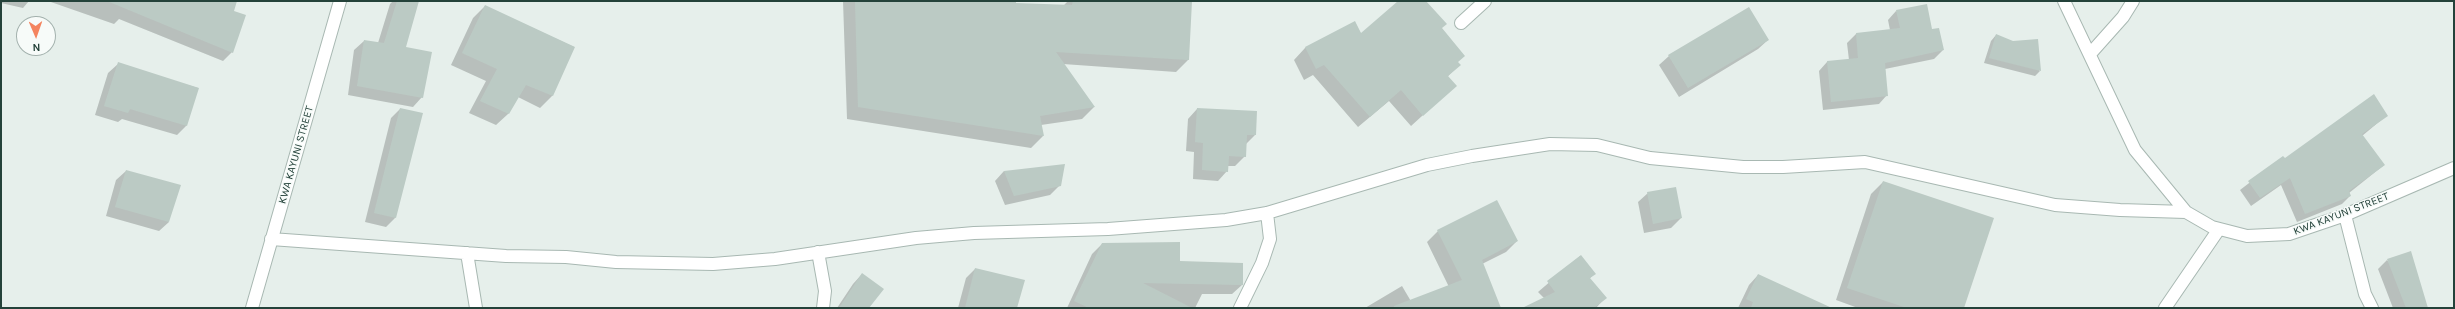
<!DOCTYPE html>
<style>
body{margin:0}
#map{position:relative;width:2455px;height:309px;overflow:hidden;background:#e6efeb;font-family:Karla,sans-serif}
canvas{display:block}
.frame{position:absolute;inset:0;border:2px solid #24423a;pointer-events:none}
.north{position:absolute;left:16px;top:16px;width:40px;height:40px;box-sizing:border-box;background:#f7fbf9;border:1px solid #a3b1ad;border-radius:50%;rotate:178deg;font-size:11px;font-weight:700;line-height:16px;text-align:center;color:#24423a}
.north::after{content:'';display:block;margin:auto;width:14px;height:18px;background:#f4845f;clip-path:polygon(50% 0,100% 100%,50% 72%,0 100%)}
</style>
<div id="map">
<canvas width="2455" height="309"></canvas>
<div class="frame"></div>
<div class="north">N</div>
</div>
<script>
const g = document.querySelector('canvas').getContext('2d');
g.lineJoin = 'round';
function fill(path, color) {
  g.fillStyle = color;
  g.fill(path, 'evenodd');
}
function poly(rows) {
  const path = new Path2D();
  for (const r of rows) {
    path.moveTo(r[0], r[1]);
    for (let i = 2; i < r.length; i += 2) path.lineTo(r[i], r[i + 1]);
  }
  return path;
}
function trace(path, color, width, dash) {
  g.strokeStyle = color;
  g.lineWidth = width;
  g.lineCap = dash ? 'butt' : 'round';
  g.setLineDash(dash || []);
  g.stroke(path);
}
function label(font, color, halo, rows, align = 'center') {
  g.font = font + ' Karla,sans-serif';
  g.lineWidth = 3;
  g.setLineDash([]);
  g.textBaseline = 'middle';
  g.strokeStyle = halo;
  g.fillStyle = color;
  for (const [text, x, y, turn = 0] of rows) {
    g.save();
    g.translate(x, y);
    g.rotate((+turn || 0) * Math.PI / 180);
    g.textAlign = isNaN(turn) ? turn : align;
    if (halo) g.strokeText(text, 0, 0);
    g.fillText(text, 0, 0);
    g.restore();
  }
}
const shadow = poly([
 [1,1,29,1,23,8,1,3],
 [48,1,236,1,232,11,232,52,223,61,119,19,114,24],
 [393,1,418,1,404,48,422,97,413,107,348,95,354,50,364,41,378,43,390,4],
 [843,1,1015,1,1015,4,1063,6,1068,1,1191,1,1188,60,1176,72,1063,64,1094,107,1082,119,1041,125,1043,136,1031,148,847,119],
 [1400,1,1418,1,1441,29,1459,65,1447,77,1455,86,1411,126,1389,101,1358,127,1313,75,1304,80,1294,60,1305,48,1355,23,1361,34],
 [485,6,574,47,552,96,540,108,518,97,508,114,496,125,469,113,486,81,451,65,473,18],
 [1896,11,1932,30,1943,50,1934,59,1885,69,1887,95,1879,104,1823,110,1819,71,1827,62,1849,60,1847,43,1856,34,1890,30,1888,20],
 [1996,35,2040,71,2035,76,1984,63,1991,41],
 [1768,40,1758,49,1679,97,1659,65,1669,56],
 [118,64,198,88,186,126,177,135,122,119,118,122,95,115,108,73],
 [400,109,421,114,395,218,386,227,365,222,391,118],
 [1197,109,1256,112,1255,135,1246,144,1245,156,1235,166,1228,166,1227,171,1218,181,1193,179,1194,152,1186,151,1188,119],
 [2386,116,2362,136,2384,165,2349,193,2350,196,2342,204,2297,222,2281,185,2251,206,2240,190,2283,157,2285,159],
 [126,171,169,222,159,231,106,216,116,180],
 [1004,171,1060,185,1050,195,1005,205,995,181],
 [1883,182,1963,308,1858,308,1836,300,1871,194],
 [1648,193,1681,218,1671,228,1644,233,1638,202],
 [1438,231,1517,241,1506,252,1482,264,1499,308,1365,308,1402,286,1412,303,1449,287,1427,242],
 [1102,244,1179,262,1242,264,1242,285,1232,294,1202,294,1195,308,1067,308,1092,254],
 [1580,256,1594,274,1589,279,1605,298,1596,308,1525,308,1544,298,1538,292],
 [2387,260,2427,308,2393,308,2378,269],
 [975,269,1016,308,958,308,966,278],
 [862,274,868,308,837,308,853,284],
 [1758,275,1794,308,1738,308,1749,285]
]);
const building = poly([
 [107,1,237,1,234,11,246,15,233,53],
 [397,1,419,1,406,47,432,52,423,98,357,86,364,40,384,43],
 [855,1,1016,1,1016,3,1072,5,1073,1,1192,1,1189,60,1056,52,1095,107,1040,116,1044,136,858,107],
 [1398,1,1426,1,1447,24,1442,28,1465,56,1458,62,1461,65,1448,76,1457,86,1423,116,1401,90,1370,117,1324,65,1316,69,1305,47,1355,21,1361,33],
 [1927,4,1932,29,1939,28,1944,50,1885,63,1888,96,1831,102,1827,61,1858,58,1856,33,1900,28,1896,10],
 [485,5,575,47,553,96,526,85,509,114,480,101,497,69,462,53],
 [1749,7,1769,40,1688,88,1668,55],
 [1996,34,2013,41,2038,39,2041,71,1989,58],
 [118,62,199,88,187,126,130,109,128,113,104,106],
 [2374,94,2388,116,2362,134,2385,165,2349,191,2351,196,2305,214,2290,178,2260,198,2248,181,2283,156,2285,158],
 [400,108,423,113,396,218,374,213],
 [1197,108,1257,111,1256,135,1247,135,1246,157,1229,156,1228,172,1202,170,1203,143,1195,142],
 [1065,164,1061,186,1014,196,1004,171],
 [126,170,181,185,169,222,115,207],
 [1883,181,1994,218,1964,308,1907,308,1847,288],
 [1676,187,1682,218,1653,224,1647,192],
 [1497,200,1518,241,1482,260,1501,308,1394,308,1394,306,1462,280,1437,230],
 [1180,242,1180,261,1243,263,1243,285,1143,283,1192,308,1089,308,1074,301,1102,243],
 [2411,251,2428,308,2406,308,2387,259],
 [1581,255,1596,274,1590,278,1607,298,1594,308,1522,308,1555,292,1547,281],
 [975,268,1025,280,1017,308,965,308],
 [862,273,884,289,869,308,839,308],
 [1758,274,1832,308,1751,308,1753,302,1746,299]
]);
const minor = poly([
 [2064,1,2135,150,2186,212,2212,227,2247,236,2289,234,2345,215,2454,168],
 [1461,23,1485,1],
 [2090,54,2123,17,2133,1],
 [2345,215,2365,294,2372,308],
 [271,239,506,256,566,257,616,262,713,264,775,259,916,238,974,233,1108,229,1226,220,1267,213,1427,165,1472,156,1550,144,1597,145,1650,158,1743,167,1783,167,1865,162,2055,205,2120,210,2186,212],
 [818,252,825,291,823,308],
 [467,253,476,308],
 [252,308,340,1],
 [1240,308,1262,263,1270,239,1267,213],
 [2165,308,2219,229]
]);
const streetNames = [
 ["KWA KAYUNI STREET",296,155,-74],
 ["KWA KAYUNI STREET",2341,214,-21]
];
fill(shadow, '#0003');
fill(building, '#bbcac4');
trace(minor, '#a8b8b2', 14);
trace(minor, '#fff', 12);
label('11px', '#24423a', '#f7fbf9', streetNames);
</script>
